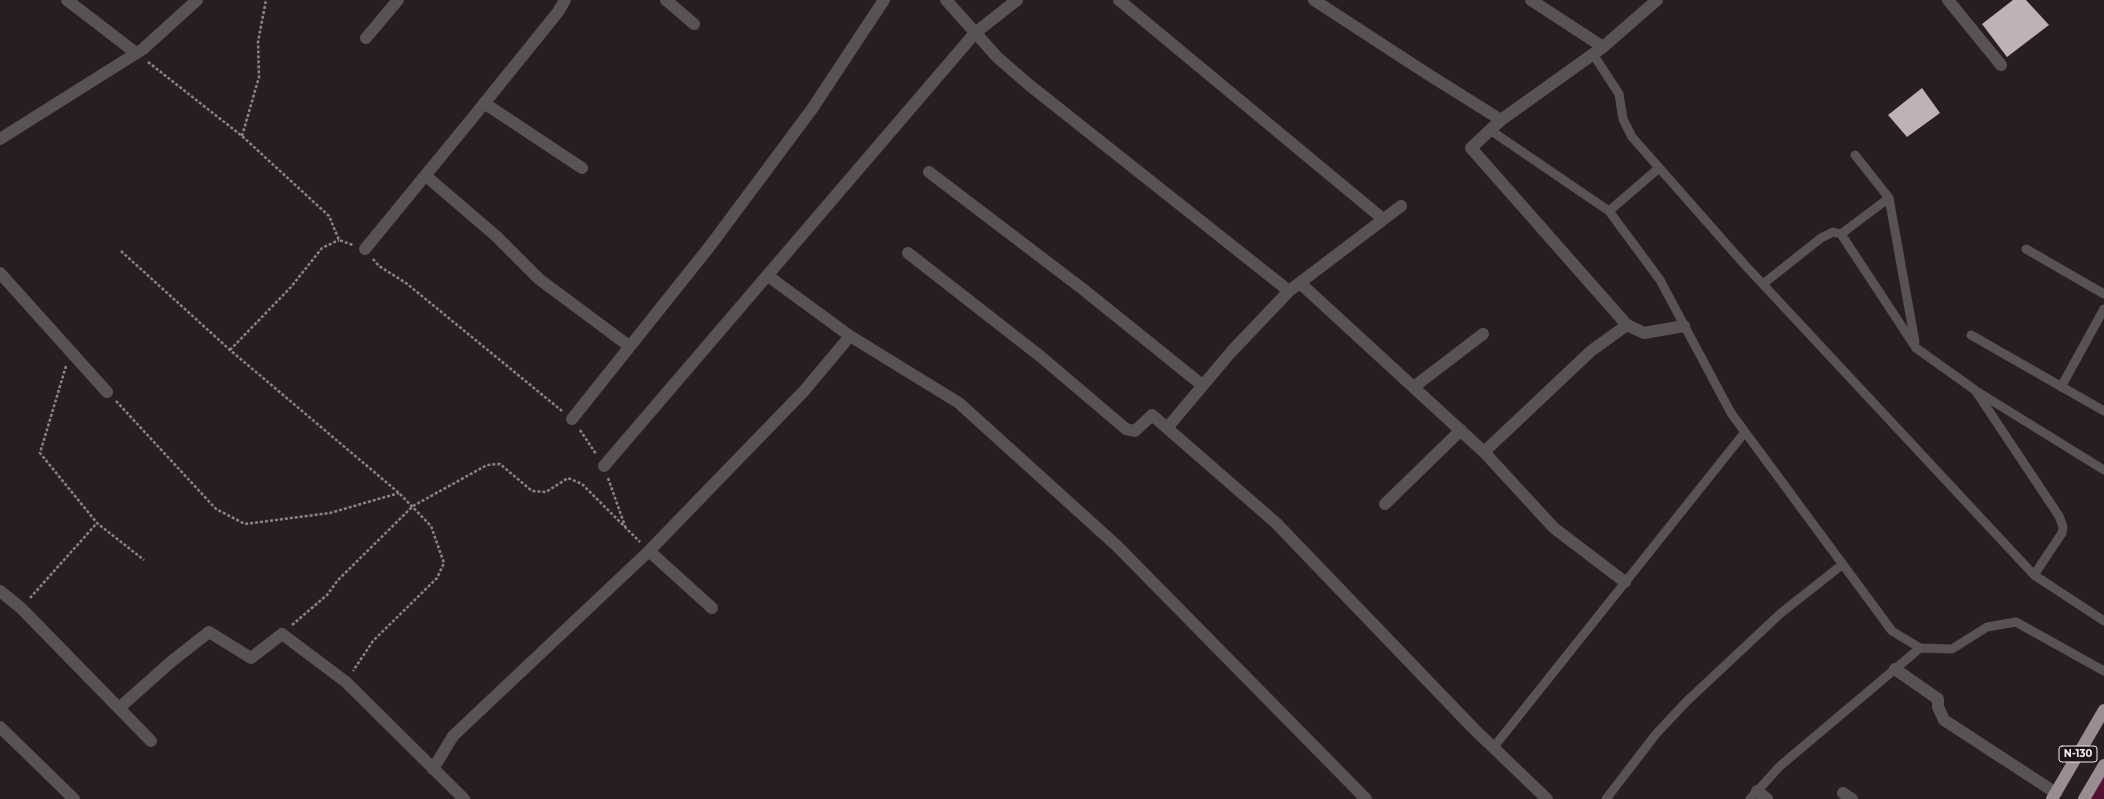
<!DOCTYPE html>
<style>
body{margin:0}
canvas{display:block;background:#281d22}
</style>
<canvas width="2104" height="799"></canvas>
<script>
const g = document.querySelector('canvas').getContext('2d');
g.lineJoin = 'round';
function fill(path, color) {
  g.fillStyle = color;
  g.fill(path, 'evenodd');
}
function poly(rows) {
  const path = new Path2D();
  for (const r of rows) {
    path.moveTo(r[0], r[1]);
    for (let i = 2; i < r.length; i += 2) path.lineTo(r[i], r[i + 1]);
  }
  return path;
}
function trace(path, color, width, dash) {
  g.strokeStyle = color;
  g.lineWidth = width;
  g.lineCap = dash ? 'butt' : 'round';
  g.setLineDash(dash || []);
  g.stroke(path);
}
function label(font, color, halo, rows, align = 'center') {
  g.font = font + ' Montserrat,sans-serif';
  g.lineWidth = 4;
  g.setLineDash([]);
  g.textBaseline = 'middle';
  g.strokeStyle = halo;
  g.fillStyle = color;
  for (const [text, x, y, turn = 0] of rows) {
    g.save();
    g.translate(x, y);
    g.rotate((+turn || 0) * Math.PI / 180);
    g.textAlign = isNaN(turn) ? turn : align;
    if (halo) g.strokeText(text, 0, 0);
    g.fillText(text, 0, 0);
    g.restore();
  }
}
const green = poly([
 [2104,765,2104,799,2084,799]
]);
const building = poly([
 [2013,0,2026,0,2049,25,2007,57,1982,24],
 [1922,88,1940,113,1907,137,1888,115]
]);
const path = poly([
 [148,62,242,136,329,216,339,240,353,245],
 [242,136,259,77,258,42,266,0],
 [121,251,230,350,399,493,431,526,444,563,437,578,373,641,353,671],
 [373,259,379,266,406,283,562,411],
 [230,350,291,287,322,248,339,240],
 [66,366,40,453,97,523,144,560],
 [116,401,216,509,245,524,330,513,399,493],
 [580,430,596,454],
 [608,478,626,529],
 [30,598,97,523],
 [292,625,327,595,338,580,413,506,487,465,500,464,532,491,546,492,568,478,582,484,640,542]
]);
const service = poly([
 [1593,54,1619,94,1623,119,1632,137,1744,264,2034,575,2104,621],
 [1490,130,1609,211,1660,280,1731,413,1892,631,1920,648,1952,649,1987,627,2016,622,2104,671],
 [1855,155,1889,198,1915,342],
 [1609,211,1659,168],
 [1841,234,1889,198],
 [2026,249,2104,294],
 [1763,284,1821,238,1833,232,1841,234,1916,348,1975,390,2059,516,2063,527,2062,533,2034,575],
 [1971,335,2104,411],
 [2061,387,2104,309],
 [1978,392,2104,470],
 [1493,748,1745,432],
 [1606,799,1656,734,1686,702,1781,613,1843,564],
 [1750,799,1780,766,1920,648]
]);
const minor = poly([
 [67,0,136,53],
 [666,0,694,24],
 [946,0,997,57,1028,84,1289,291],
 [1119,0,1383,219],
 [1314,0,1426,73,1501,120],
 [1531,0,1603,47],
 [1657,0,1603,47,1501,120,1471,148,1627,325,1644,333,1684,326],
 [1948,0,2001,65],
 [366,38,398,0],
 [484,103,582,168],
 [929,172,1084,290,1202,385],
 [426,176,496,236,539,279,629,346],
 [365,249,474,116,558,12,565,0],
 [908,253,1040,356,1126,429,1135,431,1152,415,1167,428,1276,523,1474,729,1547,799],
 [0,273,107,392],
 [768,276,850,336,959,403,1117,546,1366,799],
 [1300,283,1484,452,1554,528,1625,582],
 [1415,386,1483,334],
 [572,419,710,246,812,109,884,0],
 [1167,428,1231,352,1289,291,1401,206],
 [1484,452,1591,351,1627,325],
 [604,466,975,33,1017,0],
 [1385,504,1461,430],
 [649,551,712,608],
 [0,591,21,608,151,741],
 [1895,669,1938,699,1938,707,1944,720,2056,793],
 [119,708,172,661,209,632,251,658,282,634,346,682,464,799],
 [0,727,74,799],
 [433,769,453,736,649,551,804,391,850,336],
 [1757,791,1767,799],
 [1843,793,1852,799]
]);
const tertiary = poly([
 [0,139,143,49,197,0]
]);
const trunk = poly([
 [2052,799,2104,710],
 [2084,799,2104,765]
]);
const shields = [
 [2078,754,38]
];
const shieldNames = [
 ["N-130",2078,754]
];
fill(green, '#531134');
fill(building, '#c0b1b7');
trace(path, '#8c8286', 2.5, [3, 2]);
trace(service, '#585254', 9);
trace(minor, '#585254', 12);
trace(tertiary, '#585254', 12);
trace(trunk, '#9a8c92', 12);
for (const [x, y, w] of shields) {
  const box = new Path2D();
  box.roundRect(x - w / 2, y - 8, w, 16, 3);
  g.fillStyle = '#1f1418';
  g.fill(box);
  trace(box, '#f4ecef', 1);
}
label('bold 10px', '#f4ecef', null, shieldNames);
</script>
